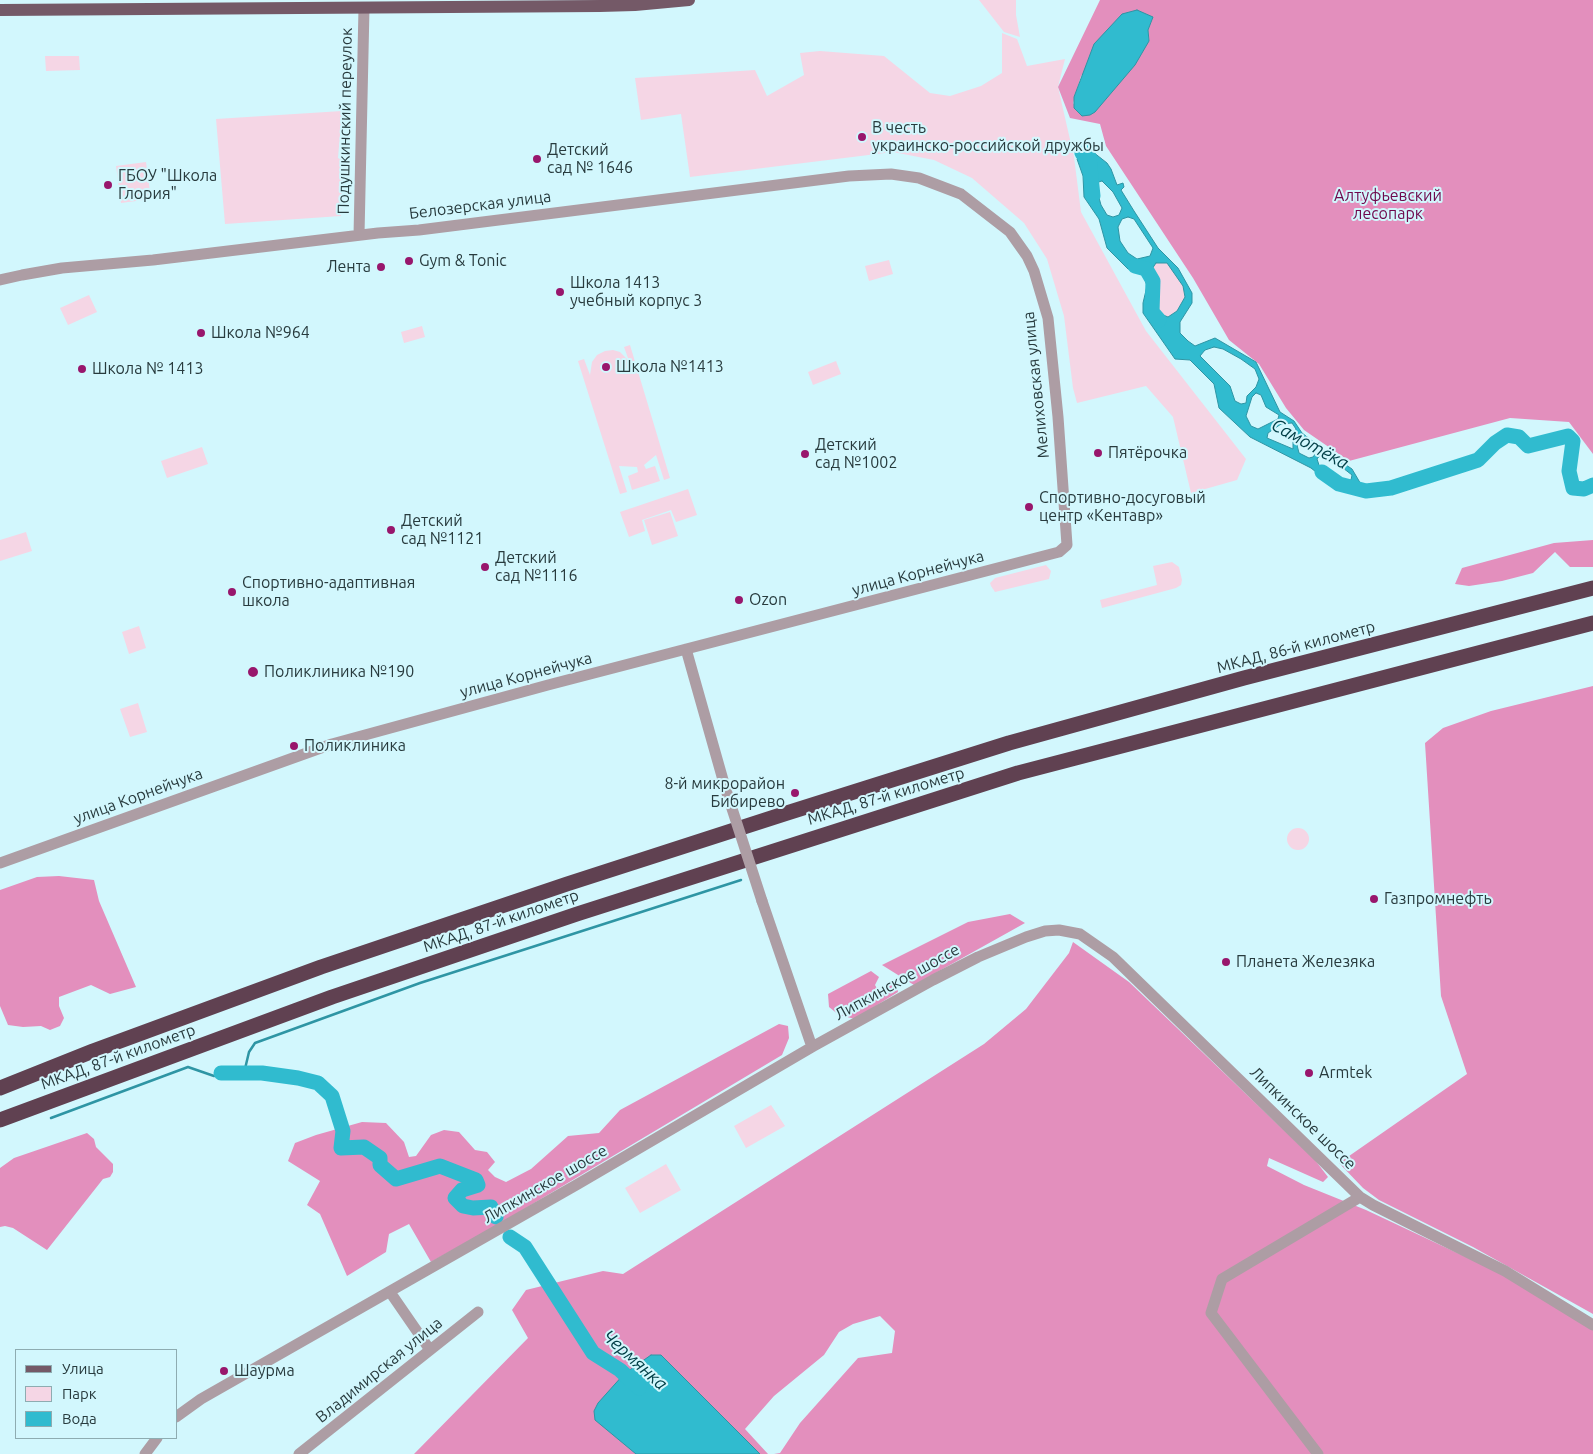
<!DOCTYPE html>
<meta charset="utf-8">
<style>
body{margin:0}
#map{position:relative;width:1593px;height:1454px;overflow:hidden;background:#d2f7fd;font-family:Ubuntu,sans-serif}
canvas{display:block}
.legend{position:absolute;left:15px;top:1349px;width:162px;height:90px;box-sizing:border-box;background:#d2f7fd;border:1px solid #8eacb1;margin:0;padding:6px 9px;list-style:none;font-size:15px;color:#283b3e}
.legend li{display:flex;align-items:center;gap:10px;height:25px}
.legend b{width:25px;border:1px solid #8eacb1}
</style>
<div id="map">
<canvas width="1593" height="1454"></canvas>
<ul class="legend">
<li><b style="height:6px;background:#745967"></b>Улица</li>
<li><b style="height:14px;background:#f5d6e5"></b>Парк</li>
<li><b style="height:14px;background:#30bbcf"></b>Вода</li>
</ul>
</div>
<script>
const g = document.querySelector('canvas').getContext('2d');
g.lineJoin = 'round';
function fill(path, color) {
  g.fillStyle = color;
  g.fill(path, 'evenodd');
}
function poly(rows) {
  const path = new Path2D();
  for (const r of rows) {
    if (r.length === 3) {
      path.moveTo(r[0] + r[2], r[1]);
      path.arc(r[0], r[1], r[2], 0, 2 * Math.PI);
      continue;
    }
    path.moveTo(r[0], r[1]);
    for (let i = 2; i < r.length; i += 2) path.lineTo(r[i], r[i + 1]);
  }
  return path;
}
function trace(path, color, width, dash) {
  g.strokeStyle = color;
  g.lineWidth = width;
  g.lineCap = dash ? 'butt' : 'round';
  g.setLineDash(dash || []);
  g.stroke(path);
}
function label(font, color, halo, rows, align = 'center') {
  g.font = font + ' Ubuntu,sans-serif';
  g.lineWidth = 4;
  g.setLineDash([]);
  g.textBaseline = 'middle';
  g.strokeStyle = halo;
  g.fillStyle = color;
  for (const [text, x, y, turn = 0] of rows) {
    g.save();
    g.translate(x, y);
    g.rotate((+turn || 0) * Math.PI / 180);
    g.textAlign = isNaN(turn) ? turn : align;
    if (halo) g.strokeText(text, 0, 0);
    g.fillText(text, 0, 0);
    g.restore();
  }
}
const green = poly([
 [979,0,1016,0,1016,15,1020,37,1004,32],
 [1002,33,1017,39,1027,66,1065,59,1058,87,1074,157,1081,212,1146,331,1246,459,1237,480,1191,493,1173,417,1146,386,1077,403,1073,388,1064,316,1047,259,1024,223,972,178,934,160,893,152,690,177,681,114,641,120,635,78,755,70,767,96,804,75,800,53,820,51,884,56,930,93,950,96,981,86,1002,73],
 [45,56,79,56,80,70,46,71],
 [342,111,338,158,344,161,341,216,225,224,216,119],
 [146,162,151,199,121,203,116,166],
 [889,260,893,274,869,281,865,266],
 [1167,262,1183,285,1185,297,1177,311,1168,317,1156,312,1150,296,1150,272,1156,263],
 [89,295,97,312,68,325,60,308],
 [422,326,425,337,404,343,401,332],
 [630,345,670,478,664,480,656,455,644,465,646,469,655,466,660,481,632,490,628,476,638,472,637,467,619,466,627,492,620,494,578,361,584,359,590,375,592,362,597,355,605,351,613,350,620,352,629,361,624,347],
 [836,361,841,374,813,385,808,372],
 [202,447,208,464,167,478,161,461],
 [688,489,697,515,676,522,671,510,642,520,645,531,629,537,620,512],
 [670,512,678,536,652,545,644,520],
 [26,532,32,551,0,561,0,540],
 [1172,562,1179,567,1182,580,1181,585,1176,588,1102,608,1100,600,1157,585,1153,566],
 [1046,565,1051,571,1049,579,995,592,991,586,990,583,995,578],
 [139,626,146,648,129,654,122,632],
 [138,703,147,732,130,737,120,709],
 [1298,839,11],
 [771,1105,785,1126,746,1148,734,1126],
 [666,1164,681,1190,640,1213,625,1188]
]);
const forest = poly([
 [1100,0,1593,0,1593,454,1569,422,1510,418,1349,461,1304,430,1286,408,1259,364,1229,340,1193,278,1106,146,1100,124,1070,118,1058,87],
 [1152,17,1148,30,1149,41,1073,104,1081,76],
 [1593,540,1593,567,1570,567,1555,552,1533,573,1502,581,1469,586,1455,584,1462,568,1554,543],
 [1593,686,1593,1314,1473,1247,1379,1200,1363,1188,1339,1163,1467,1074,1441,996,1425,743,1443,728,1491,711],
 [59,876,94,880,99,901,136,987,110,994,91,985,59,997,59,1006,64,1018,60,1026,50,1030,41,1026,23,1027,8,1025,0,1006,0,890,37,877],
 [1010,914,1025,923,914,985,882,965,968,922],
 [1073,942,1129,982,1315,1160,1328,1177,1323,1182,1269,1158,1267,1166,1304,1185,1366,1210,1502,1274,1593,1329,1593,1454,774,1454,780,1453,800,1423,858,1358,892,1353,895,1331,880,1316,853,1324,839,1332,824,1355,774,1396,745,1429,768,1454,754,1454,627,1386,651,1454,414,1454,528,1338,512,1310,526,1290,603,1271,623,1274,984,1044,1026,1009,1069,953],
 [871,971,879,977,875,985,879,992,890,985,897,985,898,992,855,1019,839,1015,829,1007,828,994],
 [779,1024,788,1026,789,1038,782,1055,499,1224,431,1262,409,1224,389,1234,386,1252,347,1276,320,1214,307,1205,320,1181,288,1161,295,1143,316,1135,362,1122,386,1123,404,1142,409,1157,416,1156,431,1135,444,1130,459,1132,475,1150,487,1152,495,1162,488,1170,495,1177,506,1182,531,1169,568,1136,599,1133,620,1110],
 [87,1133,94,1139,96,1147,113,1164,113,1172,110,1177,103,1179,47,1250,13,1228,5,1226,0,1227,0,1168,14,1158]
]);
const water = poly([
 [1137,10,1153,17,1148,30,1149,41,1135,65,1095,112,1090,115,1082,116,1074,108,1074,97,1094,44,1122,14,1137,10],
 [1088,144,1093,152,1107,163,1111,169,1117,185,1123,183,1124,187,1121,190,1134,211,1158,248,1178,268,1192,293,1192,303,1180,322,1180,333,1188,341,1195,346,1215,338,1256,362,1280,412,1294,421,1302,433,1320,447,1352,469,1362,486,1360,491,1326,480,1311,468,1250,437,1219,408,1214,384,1190,360,1175,359,1143,313,1143,303,1147,286,1143,274,1137,270,1128,269,1107,248,1099,219,1084,197,1083,176,1077,159,1082,153,1085,146,1088,144],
 [1102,181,1113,192,1122,208,1119,215,1113,217,1107,215,1101,205,1095,183,1102,181],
 [1128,217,1134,219,1153,248,1150,256,1137,259,1128,253,1120,241,1118,227,1122,219,1128,217],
 [1156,263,1167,263,1183,286,1185,297,1177,311,1168,317,1156,312,1150,296,1150,272,1156,263],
 [1214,347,1223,349,1241,359,1255,369,1259,379,1256,387,1247,396,1246,403,1241,404,1235,401,1230,386,1200,356,1205,350,1214,347],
 [1256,393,1261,395,1266,407,1279,415,1278,419,1258,429,1251,426,1246,416,1252,397,1256,393],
 [1292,423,1296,429,1293,439,1293,449,1267,438,1268,433,1281,424,1292,423],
 [1298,436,1304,437,1315,451,1316,453,1313,457,1309,458,1299,453,1297,445,1298,436],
 [1321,454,1325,454,1352,475,1351,480,1344,481,1334,477,1323,469,1319,465,1317,459,1321,454],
 [651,1355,661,1355,760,1454,636,1454,595,1420,594,1411,598,1403,624,1374,651,1355]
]);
const stream = poly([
 [244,1073,249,1052,255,1043,420,983,741,880],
 [51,1118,188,1067,214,1076,221,1073]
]);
const river = poly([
 [1082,153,1089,157,1093,196],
 [1135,266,1146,269,1153,281,1152,312,1159,320],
 [1322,472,1339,484,1366,491,1391,488,1478,460,1495,443,1507,435,1519,437,1528,446,1568,436,1573,441,1569,471,1573,488,1584,489,1593,485],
 [221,1073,262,1073,298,1078,318,1083,332,1096,343,1131,341,1148,364,1147,380,1158,380,1165,396,1179,440,1166,476,1180,478,1185,462,1190,455,1198,463,1206,473,1208,491,1207,496,1217],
 [510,1237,525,1247,593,1353,620,1370,639,1388]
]);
const minor = poly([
 [359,235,364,8],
 [0,280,22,275,62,268,153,260,378,233,419,230,849,176,891,174,919,178,961,194,1010,232,1027,256,1034,271,1048,318,1058,417,1067,545,1059,552,548,685,332,744,0,863],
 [686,649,725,787],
 [762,901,812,1047],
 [390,1292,430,1350],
 [176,1417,201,1399,578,1184,812,1047,933,980,978,957,1026,937,1045,931,1059,930,1080,934,1113,957,1360,1197,1373,1205,1505,1271,1593,1325],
 [145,1454,157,1438],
 [299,1454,478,1312],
 [1318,1454,1211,1313,1222,1279,1360,1197]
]);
const major = poly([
 [0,10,600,6,635,5,689,0]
]);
const highway = poly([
 [0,1088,93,1051,321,967,567,884,787,813,1009,743,1244,678,1593,588],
 [0,1120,332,997,577,914,1018,773,1593,623]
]);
const minorBridge = poly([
 [725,787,762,901]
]);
const markers = [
 [862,137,5,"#98166c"],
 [537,159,5,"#98166c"],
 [108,185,5,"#98166c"],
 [409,261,5,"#98166c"],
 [381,267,5,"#98166c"],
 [560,292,5,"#98166c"],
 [201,333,5,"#98166c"],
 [606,367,5,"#98166c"],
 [82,369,5,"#98166c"],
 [1098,453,5,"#98166c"],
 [805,454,5,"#98166c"],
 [1029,507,5,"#98166c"],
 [391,530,5,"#98166c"],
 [485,567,5,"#98166c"],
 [232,592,5,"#98166c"],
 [739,600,5,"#98166c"],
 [253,672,6,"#98166c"],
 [294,746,5,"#98166c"],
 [795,793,5,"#98166c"],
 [1374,899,5,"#98166c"],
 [1226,962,5,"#98166c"],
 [1309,1073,5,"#98166c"],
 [224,1371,5,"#98166c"]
];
const streetNames = [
 ["Подушкинский переулок",345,121,-89],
 ["Белозерская улица",480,205,-7],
 ["Мелиховская улица",1036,385,-96],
 ["улица Корнейчука",918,573,-15],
 ["МКАД, 86-й километр",1296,647,-15],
 ["улица Корнейчука",526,675,-15],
 ["улица Корнейчука",138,796,-20],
 ["МКАД, 87-й километр",886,796,-17],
 ["МКАД, 87-й километр",501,921,-19],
 ["Липкинское шоссе",897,982,-29],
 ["МКАД, 87-й километр",118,1057,-20],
 ["Липкинское шоссе",1303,1118,44],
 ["Липкинское шоссе",545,1184,-30],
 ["Владимирская улица",379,1370,-39]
];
const poiNames = [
 ["В честь",872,128],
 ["украинско-российской дружбы",872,146],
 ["Детский",547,150],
 ["сад № 1646",547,168],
 ["ГБОУ \"Школа",118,176],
 ["Глория\"",118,194],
 ["Gym & Tonic",419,261],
 ["Лента",371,267,"right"],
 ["Школа 1413",570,283],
 ["учебный корпус 3",570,301],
 ["Школа №964",211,333],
 ["Школа №1413",616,367],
 ["Школа № 1413",92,369],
 ["Детский",815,445],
 ["сад №1002",815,463],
 ["Пятёрочка",1108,453],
 ["Спортивно-досуговый",1039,498],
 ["центр «Кентавр»",1039,516],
 ["Детский",401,521],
 ["сад №1121",401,539],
 ["Детский",495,558],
 ["сад №1116",495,576],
 ["Спортивно-адаптивная",242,583],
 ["школа",242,601],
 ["Ozon",749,600],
 ["Поликлиника №190",264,672],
 ["Поликлиника",304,746],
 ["8-й микрорайон",785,784,"right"],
 ["Бибирево",785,802,"right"],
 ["Газпромнефть",1384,899],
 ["Планета Железяка",1236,962],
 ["Armtek",1319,1073],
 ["Шаурма",234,1371]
];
const parkNames = [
 ["Алтуфьевский",1388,196],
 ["лесопарк",1388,214]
];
const waterNames = [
 ["Самотёка",1310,444,29],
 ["Чермянка",635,1360,42]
];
fill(green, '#f5d6e5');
fill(forest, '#e38fbd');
fill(water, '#30bbcf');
trace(water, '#2e95a4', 1);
trace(stream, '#2e95a4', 2.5);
trace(river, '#30bbcf', 15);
trace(minor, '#ad9da4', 11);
trace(major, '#745967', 12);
trace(highway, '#604151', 15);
trace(minorBridge, '#ad9da4', 11);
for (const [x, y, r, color] of markers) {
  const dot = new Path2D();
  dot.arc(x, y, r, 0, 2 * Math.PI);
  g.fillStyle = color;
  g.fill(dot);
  trace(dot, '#d2f7fd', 2);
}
label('16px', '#283b3e', '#d2f7fd', streetNames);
label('16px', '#283b3e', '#d2f7fd', poiNames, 'left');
label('16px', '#6f094d', '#d2f7fd', parkNames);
label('italic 18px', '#003e46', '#d2f7fd', waterNames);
</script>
